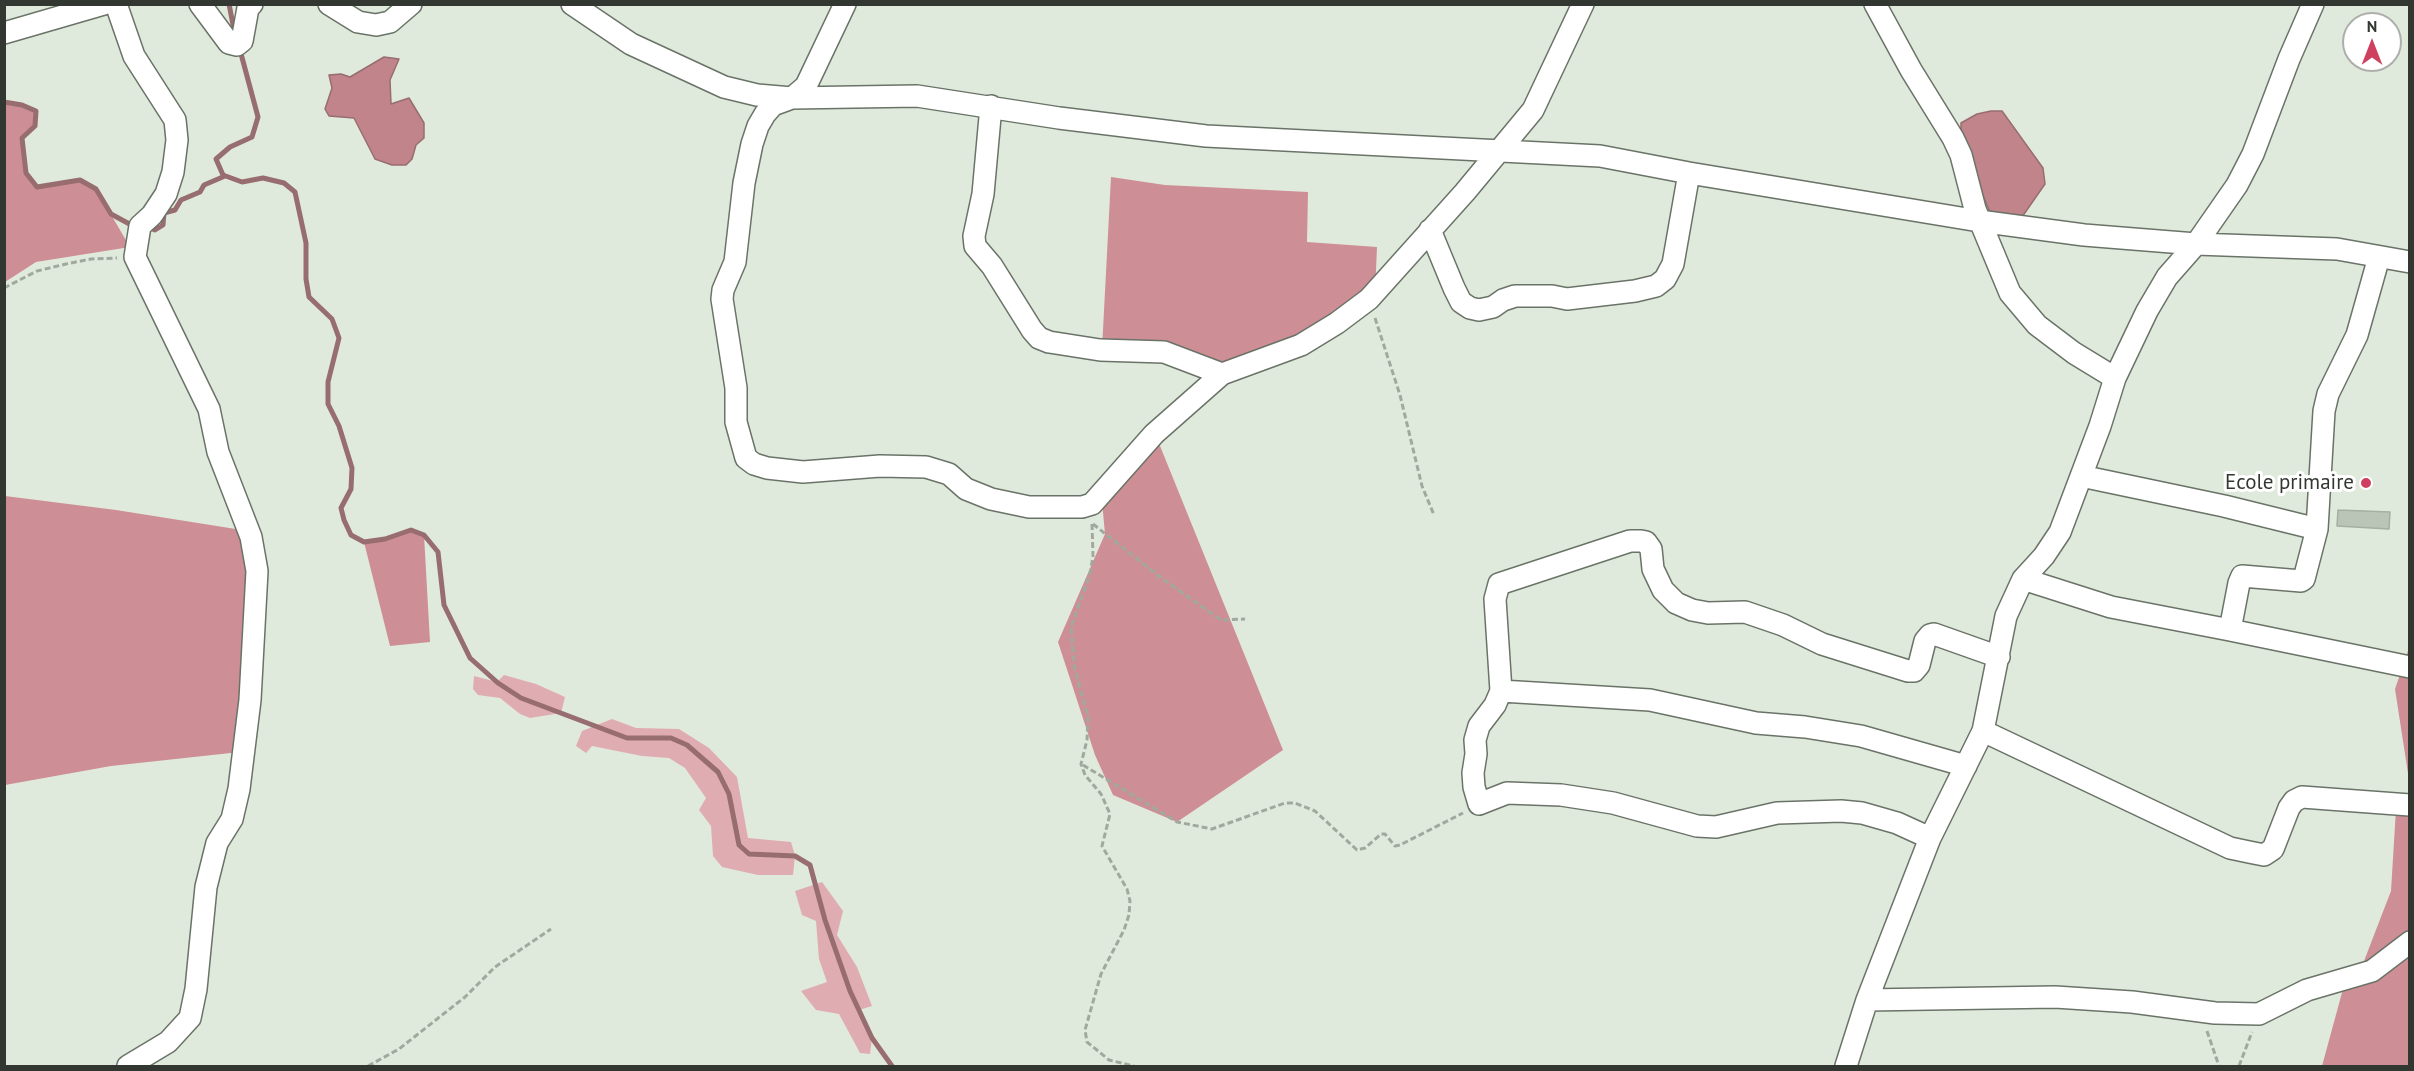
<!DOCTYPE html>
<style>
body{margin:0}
#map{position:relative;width:2414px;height:1071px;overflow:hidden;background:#e0eadc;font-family:"PT Sans",sans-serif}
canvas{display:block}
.frame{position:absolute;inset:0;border:6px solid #333732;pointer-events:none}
.north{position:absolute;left:2342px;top:12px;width:60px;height:60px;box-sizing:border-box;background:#fff;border:2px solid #adafad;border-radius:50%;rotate:0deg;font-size:16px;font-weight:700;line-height:24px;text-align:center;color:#333732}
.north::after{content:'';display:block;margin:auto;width:21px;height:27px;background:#cf3f5e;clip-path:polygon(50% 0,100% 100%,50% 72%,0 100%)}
</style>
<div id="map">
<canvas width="2414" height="1071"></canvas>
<div class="frame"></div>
<div class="north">N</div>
</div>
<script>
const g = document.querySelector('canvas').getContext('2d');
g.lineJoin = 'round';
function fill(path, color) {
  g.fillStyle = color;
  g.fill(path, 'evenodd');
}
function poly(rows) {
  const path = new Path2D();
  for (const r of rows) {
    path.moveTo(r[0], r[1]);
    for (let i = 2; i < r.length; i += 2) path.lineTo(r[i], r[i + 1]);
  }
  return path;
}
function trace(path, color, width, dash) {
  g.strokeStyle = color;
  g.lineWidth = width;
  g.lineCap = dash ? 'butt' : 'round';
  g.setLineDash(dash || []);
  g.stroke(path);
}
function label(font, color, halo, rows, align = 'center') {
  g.font = font + ' "PT Sans",sans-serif';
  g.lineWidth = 6;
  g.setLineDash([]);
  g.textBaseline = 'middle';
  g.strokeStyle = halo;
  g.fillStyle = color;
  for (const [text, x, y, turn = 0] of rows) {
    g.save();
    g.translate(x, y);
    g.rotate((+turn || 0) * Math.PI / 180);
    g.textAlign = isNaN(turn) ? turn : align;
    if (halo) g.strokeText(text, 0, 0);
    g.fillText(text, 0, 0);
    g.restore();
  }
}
const green = poly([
 [504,675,536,684,565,697,561,713,530,718,520,714,500,698,478,695,473,689,474,676,497,682],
 [612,719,636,728,679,729,709,748,737,777,748,838,791,842,795,856,793,875,758,875,722,867,713,856,711,826,699,810,706,798,685,768,669,758,642,756,592,746,586,753,576,746,582,731],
 [822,882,843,911,837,935,857,967,872,1006,859,1010,872,1038,870,1054,860,1053,839,1014,816,1010,801,991,827,982,819,959,816,921,802,915,795,891]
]);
const forest = poly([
 [5,102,22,105,36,111,35,126,22,139,26,173,37,187,80,180,96,189,130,247,36,262,5,282],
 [1111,177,1165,185,1308,192,1307,242,1377,247,1375,293,1232,371,1102,349],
 [1156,436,1283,750,1177,822,1113,795,1095,755,1058,642,1105,534,1102,501],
 [5,496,116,510,242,530,255,555,240,752,111,766,5,785],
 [411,530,424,535,430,642,390,646,364,542,385,539],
 [2409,648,2409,780,2395,689],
 [2409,800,2409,1066,2322,1066,2346,978,2359,974,2391,891,2396,809]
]);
const water = poly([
 [384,57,399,59,390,80,391,104,409,98,424,123,424,138,416,145,412,159,406,165,392,165,375,159,354,118,329,116,325,109,332,88,329,75,341,74,350,77,384,57],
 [1991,111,2002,111,2043,168,2045,184,2022,217,1990,212,1977,182,1961,133,1961,123,1977,114,1991,111]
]);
const stream = poly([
 [229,4,235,35],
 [240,50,258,117,252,137,230,147,216,159,223,175,242,182,263,178,284,183,295,192,306,243,306,279,309,297,332,319,339,338,328,382,328,404,339,426,352,468,351,489,341,508,344,520,351,535,364,542,385,539,411,530,424,535,438,552,444,605,470,658,498,683,521,698,627,738,671,738,687,745,718,772,729,794,739,845,749,854,795,856,810,865,825,920,850,991,872,1038,892,1066],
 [4,102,22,105,36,111,35,126,22,138,26,173,37,187,80,180,96,189,111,214,135,227],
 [146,226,155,230,163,225,164,213,175,210,181,200,200,192,204,185,225,176]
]);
const building = poly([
 [2338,510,2390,512,2389,529,2337,526,2338,510]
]);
const path = poly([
 [4,288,37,271,66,264,91,259,117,258],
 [1375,318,1400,395,1422,486,1434,515],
 [1092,524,1093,556,1090,574,1071,627,1074,665,1088,717,1087,740,1081,764,1085,775,1101,794,1110,814,1102,846,1127,889,1130,901,1129,915,1124,930,1101,974,1085,1030,1087,1042,1109,1060,1134,1066],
 [1093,524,1160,577,1221,620,1245,619],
 [1083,765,1177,822,1212,829,1285,803,1295,803,1315,811,1357,850,1365,848,1381,834,1385,834,1395,846,1400,845,1463,813],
 [2207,1031,2219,1066],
 [368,1066,399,1049,465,997,495,967,551,929],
 [2239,1066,2252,1032]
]);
const minor = poly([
 [116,4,134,56,175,120,177,140,173,172,166,194,152,215,140,226,135,257,209,409,218,452,251,537,257,571,250,700,239,789,232,819,217,843,206,887,196,989,190,1018,168,1042,128,1066],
 [200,4,229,43,237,45,242,41,248,8,252,4],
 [329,4,358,22,376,25,390,22,411,4],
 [572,4,631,44,724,87,757,95,792,98,917,96,1059,118,1206,136,1600,156,1689,173,1979,221,2084,235,2196,244,2337,249,2410,262],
 [845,4,806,86,792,98,773,105,765,114,758,126,752,144,744,183,735,262,723,290,722,299,736,388,736,422,746,458,754,464,767,468,803,472,880,466,926,467,949,474,966,489,991,499,1029,507,1082,507,1092,504,1154,434,1222,374,1301,345,1337,323,1369,299,1465,192,1533,110,1583,4],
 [1875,4,1911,70,1953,138,1961,155,1975,209,2010,293,2037,325,2074,353,2115,378],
 [4,33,104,4],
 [991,106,983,194,974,236,975,246,992,266,1032,330,1039,338,1049,342,1100,350,1164,352,1222,374],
 [1430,230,1454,288,1461,302,1470,308,1479,310,1493,307,1503,300,1515,296,1552,296,1567,299,1635,291,1656,286,1665,279,1673,264,1689,173],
 [2081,476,2224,506,2317,529],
 [2023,579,2111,607,2230,630,2239,583,2242,576,2301,581,2304,579,2317,529,2324,411,2328,394,2357,335,2379,257],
 [2230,630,2410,667],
 [1501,691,1650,700,1756,723,1805,727,1861,736,1966,766],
 [1983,731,2230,848,2249,852,2264,855,2273,849,2289,808,2294,801,2302,797,2410,805],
 [1930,838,1897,823,1862,813,1841,811,1777,813,1716,827,1697,826,1613,803,1561,795,1507,793,1479,804,1474,787,1473,773,1476,754,1475,740,1479,726,1495,705,1501,691,1495,599,1499,584,1630,541,1641,541,1646,542,1651,549,1653,569,1663,590,1676,603,1692,610,1708,613,1745,612,1783,625,1822,644,1908,671,1914,671,1919,665,1925,641,1930,635,1934,634,1999,657],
 [1867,1000,2055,997,2132,1002,2215,1013,2259,1014,2307,990,2372,971,2410,942],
 [1846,1066,1867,1000,1930,838,1983,731,2006,616,2023,579,2044,556,2060,532,2100,426,2115,378,2147,311,2167,277,2196,244,2237,185,2253,154,2289,59,2313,4]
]);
const markers = [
 [2366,483,6,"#cf3f5e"]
];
const poiNames = [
 ["Ecole primaire",2354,483]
];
fill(green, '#dfacb1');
fill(forest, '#ce8e95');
fill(water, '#c2848b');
trace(water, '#976d70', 1.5);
trace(stream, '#976d70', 5);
fill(building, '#bbc5b7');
trace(building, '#a5aea1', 1.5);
trace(minor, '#6a7367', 24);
trace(path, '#a1a99e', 3, [6, 3]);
trace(minor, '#fff', 21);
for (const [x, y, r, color] of markers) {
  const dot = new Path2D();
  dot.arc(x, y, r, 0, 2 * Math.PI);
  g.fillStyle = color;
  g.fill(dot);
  trace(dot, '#fff', 2);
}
label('21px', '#333732', '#fff', poiNames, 'right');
</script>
